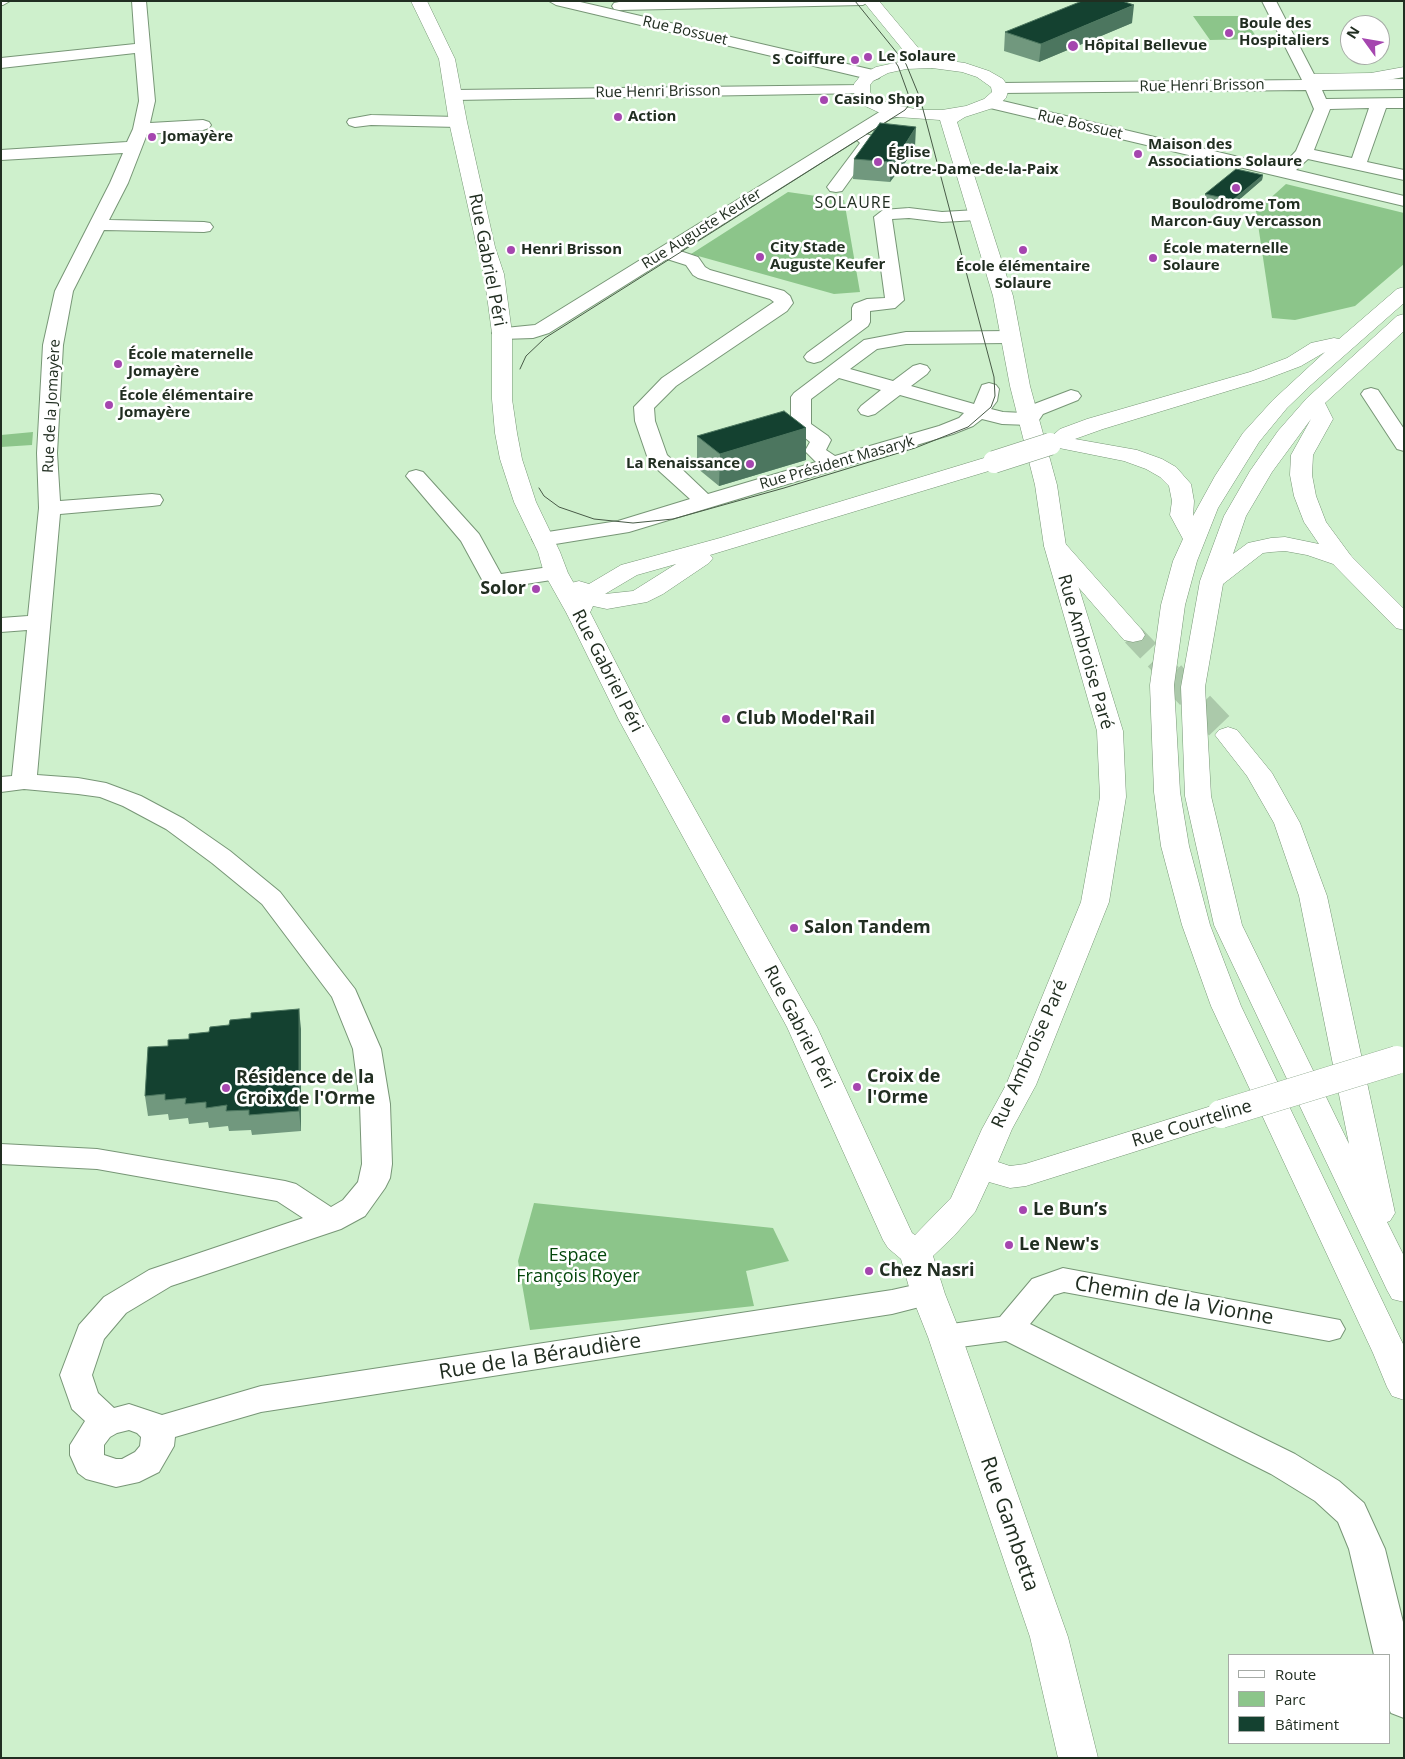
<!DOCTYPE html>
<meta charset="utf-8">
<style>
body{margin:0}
#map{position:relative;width:1405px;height:1759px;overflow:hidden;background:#cef0cc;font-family:"Open Sans",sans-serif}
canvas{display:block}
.frame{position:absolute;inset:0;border:2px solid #212e21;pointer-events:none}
.legend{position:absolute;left:1228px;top:1654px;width:162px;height:90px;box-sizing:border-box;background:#fff;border:1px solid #a6aba6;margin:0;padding:6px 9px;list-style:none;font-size:15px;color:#212e21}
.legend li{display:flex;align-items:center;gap:10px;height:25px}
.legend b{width:25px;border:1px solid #a6aba6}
.north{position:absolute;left:1340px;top:15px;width:50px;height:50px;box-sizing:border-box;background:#fff;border:1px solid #a6aba6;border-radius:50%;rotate:302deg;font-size:14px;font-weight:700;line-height:20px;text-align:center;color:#212e21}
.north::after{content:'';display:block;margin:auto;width:18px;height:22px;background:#a546af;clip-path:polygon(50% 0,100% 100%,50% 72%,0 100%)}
</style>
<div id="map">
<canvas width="1405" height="1759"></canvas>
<div class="frame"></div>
<ul class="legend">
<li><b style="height:6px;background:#fff"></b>Route</li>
<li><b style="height:14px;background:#8cc58a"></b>Parc</li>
<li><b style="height:14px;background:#144130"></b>Bâtiment</li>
</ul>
<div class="north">N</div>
</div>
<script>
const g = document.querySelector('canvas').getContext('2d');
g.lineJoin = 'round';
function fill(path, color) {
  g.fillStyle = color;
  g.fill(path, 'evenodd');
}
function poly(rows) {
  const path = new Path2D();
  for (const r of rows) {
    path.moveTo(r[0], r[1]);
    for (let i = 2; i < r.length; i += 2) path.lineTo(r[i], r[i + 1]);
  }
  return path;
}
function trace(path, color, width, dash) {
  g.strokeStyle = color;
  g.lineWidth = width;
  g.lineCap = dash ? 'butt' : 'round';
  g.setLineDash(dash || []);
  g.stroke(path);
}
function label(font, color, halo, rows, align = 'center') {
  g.font = font + ' "Open Sans",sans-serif';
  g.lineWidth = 5;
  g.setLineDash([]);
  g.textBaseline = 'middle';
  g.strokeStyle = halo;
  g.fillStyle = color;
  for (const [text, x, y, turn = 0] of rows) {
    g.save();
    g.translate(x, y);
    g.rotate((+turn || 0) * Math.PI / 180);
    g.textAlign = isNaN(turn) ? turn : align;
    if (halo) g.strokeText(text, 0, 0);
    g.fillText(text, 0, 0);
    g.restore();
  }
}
const green = poly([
 [1193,16,1242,16,1258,39,1210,40],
 [1286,184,1404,213,1404,264,1355,306,1295,320,1272,318,1256,211],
 [788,192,844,200,860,292,834,294,691,254],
 [33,432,32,445,1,447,1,435],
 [534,1203,773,1228,789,1261,746,1271,754,1306,530,1330,518,1261]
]);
const highwayTunnelFar1 = poly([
 [1133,635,1172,676]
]);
const highwayTunnel = poly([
 [1171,675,1228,735]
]);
const street = poly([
 [1,1,10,1,3,5,1,5,1,1],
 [132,1,146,1,155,101,150,123,203,120,209,122,211,125,209,128,203,130,147,134,128,183,109,220,204,222,210,223,213,227,210,231,204,232,104,230,73,291,63,345,57,453,60,501,152,494,160,495,163,500,160,505,152,506,60,514,37,775,78,778,106,783,141,796,184,819,230,851,280,892,355,989,381,1049,390,1104,392,1164,390,1178,385,1188,365,1216,341,1229,171,1286,126,1313,104,1339,92,1375,98,1393,114,1408,129,1404,162,1415,261,1386,892,1290,928,1282,939,1286,944,1294,939,1302,892,1314,261,1412,175,1437,174,1446,159,1472,139,1482,116,1487,86,1479,78,1473,70,1455,70,1445,85,1421,72,1409,60,1375,79,1325,104,1297,149,1270,303,1218,277,1201,97,1169,1,1164,1,1144,97,1149,285,1181,296,1184,331,1207,343,1200,358,1182,362,1164,360,1104,353,1049,332,997,262,904,212,863,166,829,123,806,100,797,78,794,24,789,1,792,1,777,12,776,27,630,1,632,1,618,28,616,39,508,37,453,43,345,55,291,110,183,123,153,1,160,1,150,127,142,133,129,139,101,135,53,1,68,1,58,135,44,132,1],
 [129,1430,137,1433,141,1437,140,1446,135,1452,122,1459,116,1459,104,1455,104,1445,110,1437,117,1433,129,1430],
 [549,1,576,1,873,70,879,72,881,75,879,78,873,80,556,5,549,1],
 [634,1,870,1,863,5,619,10,614,9,612,6,614,3,619,2,634,1],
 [1262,1,1276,1,1317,80,1404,79,1404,89,1322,90,1326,99,1404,98,1404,108,1386,108,1367,162,1404,170,1404,180,1308,159,1296,170,1404,196,1404,206,990,108,984,106,982,103,984,100,990,98,1281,167,1296,151,1314,109,1306,90,1001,93,995,91,993,88,995,85,1001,83,1302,80,1262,1],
 [1369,108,1352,158,1314,150,1330,109,1369,108],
 [861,85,867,87,869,90,867,93,455,100,449,98,447,95,449,92,455,90,861,85],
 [898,107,904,109,906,112,904,115,892,118,866,134,876,137,878,141,842,191,836,192,830,191,827,187,860,143,857,140,680,251,698,257,705,267,710,270,784,291,790,296,793,303,787,311,676,386,654,408,655,421,667,455,708,494,816,462,805,451,810,442,791,426,791,397,794,393,864,340,906,332,1010,331,1017,333,1020,337,1017,341,1010,343,906,344,877,349,850,369,893,381,913,366,920,364,927,366,930,370,927,374,911,386,974,404,982,385,989,383,996,385,999,389,997,401,991,409,1003,412,1024,413,1029,406,1071,390,1078,392,1081,396,1078,400,1043,414,1037,423,1030,425,1002,424,982,419,973,426,953,434,629,532,543,546,535,544,532,539,535,534,618,521,690,499,658,470,647,456,635,421,634,407,662,378,774,302,770,299,698,278,693,275,686,265,667,259,549,333,533,338,502,339,495,337,492,333,495,329,535,325,881,111,898,107],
 [839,378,881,390,861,406,858,410,861,414,868,416,875,414,900,395,964,413,959,418,939,426,835,456,826,450,831,440,828,436,811,424,811,399,839,378],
 [371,115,458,117,464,119,466,122,464,125,458,127,371,125,355,127,349,125,347,122,349,119,371,115],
 [909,208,942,212,977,210,983,211,986,215,983,219,977,220,942,222,909,218,892,219,904,300,895,308,870,311,870,322,868,326,821,361,814,363,807,361,804,357,807,353,852,320,852,308,854,304,867,299,885,298,874,217,883,210,909,208],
 [1371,388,1378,390,1404,429,1404,451,1397,449,1361,394,1364,390,1371,388],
 [416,470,423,472,479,534,501,574,556,566,564,568,567,573,564,578,494,589,486,587,461,541,406,476,409,472,416,470],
 [1063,1268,1340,1320,1345,1329,1340,1338,1329,1341,1064,1292,1054,1295,1030,1324,1295,1454,1339,1481,1364,1503,1385,1549,1404,1626,1404,1718,1391,1713,1389,1709,1389,1655,1374,1655,1349,1549,1338,1522,1315,1501,1271,1474,1006,1341,945,1349,934,1346,929,1337,934,1328,945,1325,1000,1317,1032,1279,1063,1268]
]);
const secondary = poly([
 [411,1,427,1,455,59,467,122,495,247,504,274,512,333,512,399,517,433,522,459,536,502,560,552,568,573,591,614,645,720,817,1027,912,1233,915,1235,951,1198,982,1129,1006,1085,1081,902,1100,797,1097,731,1044,546,1035,485,1010,386,993,296,940,120,898,117,878,112,863,105,854,93,854,84,861,75,876,67,913,59,908,56,863,1,879,1,920,50,936,59,965,63,989,71,1003,79,1009,88,1006,98,996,107,965,117,957,122,1013,296,1030,386,1057,485,1066,546,1123,731,1126,797,1109,902,1036,1085,1012,1129,998,1162,1010,1166,1025,1164,1221,1103,1232,1107,1236,1114,1232,1121,1026,1186,1010,1188,989,1182,975,1212,954,1236,933,1256,945,1294,962,1337,1068,1637,1098,1758,1058,1758,1030,1637,928,1337,911,1294,901,1259,888,1248,883,1240,787,1027,619,720,567,614,544,573,538,552,514,502,500,459,495,433,492,399,492,333,484,274,477,247,449,122,439,59,411,1],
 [932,68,962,72,977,77,991,87,992,92,984,99,966,106,942,110,920,110,890,104,875,97,870,92,870,85,873,81,888,73,906,69,932,68],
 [1342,553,1350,555,1404,609,1404,630,1396,628,1334,565,1330,560,1334,555,1342,553]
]);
const highway = poly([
 [1404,67,1404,77,1371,83,1310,84,1304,82,1302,79,1304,76,1310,74,1371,73,1404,67],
 [1404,287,1404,303,1311,385,1287,408,1259,442,1218,508,1197,561,1185,605,1174,685,1180,792,1189,846,1210,925,1241,1006,1404,1346,1404,1400,1392,1396,1387,1387,1373,1353,1211,1006,1182,925,1161,846,1154,792,1150,685,1161,605,1173,561,1183,539,1170,515,1172,501,1169,486,1160,477,1146,469,1124,461,1059,448,1052,449,1044,448,1041,443,1044,438,1052,436,1060,429,1087,419,1250,372,1287,358,1311,343,1334,338,1339,339,1397,289,1404,287],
 [1325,352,1273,400,1243,433,1215,476,1193,516,1194,501,1191,484,1176,467,1162,459,1137,450,1075,439,1103,429,1264,380,1301,366,1325,352],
 [1404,314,1404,331,1325,403,1333,419,1313,455,1312,475,1316,496,1326,522,1354,560,1350,565,1342,567,1307,555,1285,551,1271,552,1263,553,1223,584,1205,687,1211,796,1242,925,1349,1144,1299,896,1274,823,1247,776,1215,735,1219,730,1228,727,1237,730,1272,773,1300,823,1327,896,1395,1213,1390,1221,1387,1222,1404,1256,1404,1302,1392,1299,1387,1290,1214,925,1185,796,1181,687,1200,581,1224,516,1250,471,1278,431,1307,398,1397,316,1404,314],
 [1311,419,1291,455,1290,475,1294,496,1304,522,1319,544,1285,537,1271,538,1248,543,1233,554,1246,516,1272,472,1311,419],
 [994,455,1002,457,1005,462,1002,467,710,555,713,558,709,563,663,594,647,602,607,609,593,606,587,619,579,621,571,619,567,614,569,605,575,597,567,588,571,583,579,581,589,584,621,565,720,538,994,455],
 [676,564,633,591,605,594,637,575,676,564],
 [1055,539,1063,541,1142,630,1145,635,1142,640,1133,642,1124,640,1047,551,1044,546,1047,541,1055,539]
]);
const tram = poly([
 [520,369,526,356,545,338,905,110,909,105,910,99,898,66,891,56],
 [539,488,544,496,559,507,594,519,633,523,673,519,784,488,915,448,968,427,991,407,995,396,994,377,920,98,906,64,855,1]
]);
const secondaryBridge = poly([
 [1221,1114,1397,1060]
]);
const highwayBridge = poly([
 [994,462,1050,444]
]);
const wall = poly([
 [1132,23,1039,62,1004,51,1005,32],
 [915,147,898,174,896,174,890,182,853,179,854,159],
 [1263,175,1262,180,1233,205,1205,199,1205,194],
 [806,428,806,460,719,486,697,468,697,436],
 [229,1025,301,1029,301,1131,252,1135,251,1130,229,1131,228,1126,209,1128,208,1122,189,1124,188,1118,169,1120,168,1114,148,1116,145,1096,168,1046]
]);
const shadedWall = poly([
 [1134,5,1132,23,1039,62,1041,44],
 [916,127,915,147,898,174,899,154],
 [897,154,896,174,890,182,891,162],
 [1263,175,1262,180,1233,205,1233,200],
 [806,428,806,460,719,486,720,454],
 [299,1009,301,1029,301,1131,299,1111]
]);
const building = poly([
 [1082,1,1122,1,1134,5,1041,44,1005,32,1082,1],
 [880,123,916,127,899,154,897,154,891,162,854,159,880,123],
 [1236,169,1263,175,1233,200,1205,194,1236,169],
 [784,411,806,428,720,454,697,436,784,411],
 [299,1009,299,1111,249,1115,249,1110,226,1111,227,1105,206,1108,206,1102,185,1104,186,1098,165,1100,165,1094,145,1096,148,1047,168,1046,168,1040,189,1039,189,1034,209,1032,210,1027,229,1025,230,1020,251,1018,251,1013,299,1009]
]);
const markers = [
 [1229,33,5,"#a546af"],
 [1073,46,6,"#a546af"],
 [868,57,5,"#a546af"],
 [855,60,5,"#a546af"],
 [824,100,5,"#a546af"],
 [618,117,5,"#a546af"],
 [152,137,5,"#a546af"],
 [1138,154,5,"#a546af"],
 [878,162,5,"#a546af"],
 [1236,188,5,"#a546af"],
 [511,250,5,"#a546af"],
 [1023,250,5,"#a546af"],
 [760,257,5,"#a546af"],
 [1153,258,5,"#a546af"],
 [118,364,5,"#a546af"],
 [109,405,5,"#a546af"],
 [750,464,5,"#a546af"],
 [536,589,5,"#a546af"],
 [726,719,5,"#a546af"],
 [794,928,5,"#a546af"],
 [857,1087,5,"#a546af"],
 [226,1088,5,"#a546af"],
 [1023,1210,5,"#a546af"],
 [1009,1245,5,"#a546af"],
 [869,1271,5,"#a546af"]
];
const farPoinames = [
 ["Boule des",1239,24],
 ["Hospitaliers",1239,41],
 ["Hôpital Bellevue",1084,46],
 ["Le Solaure",878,57],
 ["S Coiffure",845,60,"right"],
 ["Casino Shop",834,100],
 ["Action",628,117],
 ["Jomayère",162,137],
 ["Maison des",1148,145],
 ["Associations Solaure",1148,162],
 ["Église",888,153],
 ["Notre-Dame-de-la-Paix",888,170],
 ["Boulodrome Tom",1236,205,"center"],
 ["Marcon-Guy Vercasson",1236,222,"center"],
 ["City Stade",770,248],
 ["Auguste Keufer",770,265],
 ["École maternelle",1163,249],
 ["Solaure",1163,266],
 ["Henri Brisson",521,250],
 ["École élémentaire",1023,267,"center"],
 ["Solaure",1023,284,"center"],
 ["École maternelle",128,355],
 ["Jomayère",128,372],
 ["École élémentaire",119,396],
 ["Jomayère",119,413],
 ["La Renaissance",740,464,"right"]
];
const farStreetnames = [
 ["Rue Bossuet",685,31,13],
 ["Rue Henri Brisson",1202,86,-1],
 ["Rue Henri Brisson",658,92,-1],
 ["Rue Bossuet",1080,125,13],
 ["Rue Auguste Keufer",702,229,-32],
 ["Rue de la Jomayère",52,406,-87],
 ["Rue Président Masaryk",837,463,-16]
];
const farNeighbourhoodnames = [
 ["SOLAURE",853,203]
];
const streetNames = [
 ["Rue Gabriel Péri",487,260,79],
 ["Rue Ambroise Paré",1085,652,74],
 ["Rue Gabriel Péri",607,671,63],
 ["Rue Gabriel Péri",799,1027,63],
 ["Rue Ambroise Paré",1030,1054,-66],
 ["Rue Courteline",1192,1124,-17]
];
const poiNames = [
 ["Solor",526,589,"right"],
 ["Club Model'Rail",736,719],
 ["Salon Tandem",804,928],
 ["Croix de",867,1077],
 ["l'Orme",867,1098],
 ["Résidence de la",236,1078],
 ["Croix de l'Orme",236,1099],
 ["Le Bun’s",1033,1210],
 ["Le New's",1019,1245],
 ["Chez Nasri",879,1271]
];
const parkNames = [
 ["Espace",578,1256],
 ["François Royer",578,1277]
];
const nearStreetnames = [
 ["Chemin de la Vionne",1174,1301,10],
 ["Rue de la Béraudière",540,1357,-9],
 ["Rue Gambetta",1009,1524,71]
];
fill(green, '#8cc58a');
trace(highwayTunnelFar1, '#abc9aa', 22, [22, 11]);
trace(highwayTunnel, '#abc9aa', 28, [28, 14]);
trace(street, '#779676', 2);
trace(secondary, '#779676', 1);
trace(highway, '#779676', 1);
fill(street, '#fff');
fill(secondary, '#fff');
fill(highway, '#fff');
trace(tram, '#485a47', 1);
trace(secondaryBridge, '#779676', 29, []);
trace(highwayBridge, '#779676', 23, []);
trace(secondaryBridge, '#fff', 28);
trace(highwayBridge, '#fff', 22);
fill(wall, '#71987e');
fill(shadedWall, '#4c765f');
fill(building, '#144130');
trace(building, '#4c765f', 1);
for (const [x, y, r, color] of markers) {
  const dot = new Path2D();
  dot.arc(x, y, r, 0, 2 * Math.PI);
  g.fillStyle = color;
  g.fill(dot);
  trace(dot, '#fff', 2);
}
label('bold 15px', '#212e21', '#fff', farPoinames, 'left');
label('15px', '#212e21', '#fff', farStreetnames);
g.letterSpacing = '1px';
label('16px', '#212e21', '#fff', farNeighbourhoodnames);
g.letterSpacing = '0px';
label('18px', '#212e21', '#fff', streetNames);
label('bold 18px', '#212e21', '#fff', poiNames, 'left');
label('18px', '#04470b', '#fff', parkNames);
label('21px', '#212e21', '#fff', nearStreetnames);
</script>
